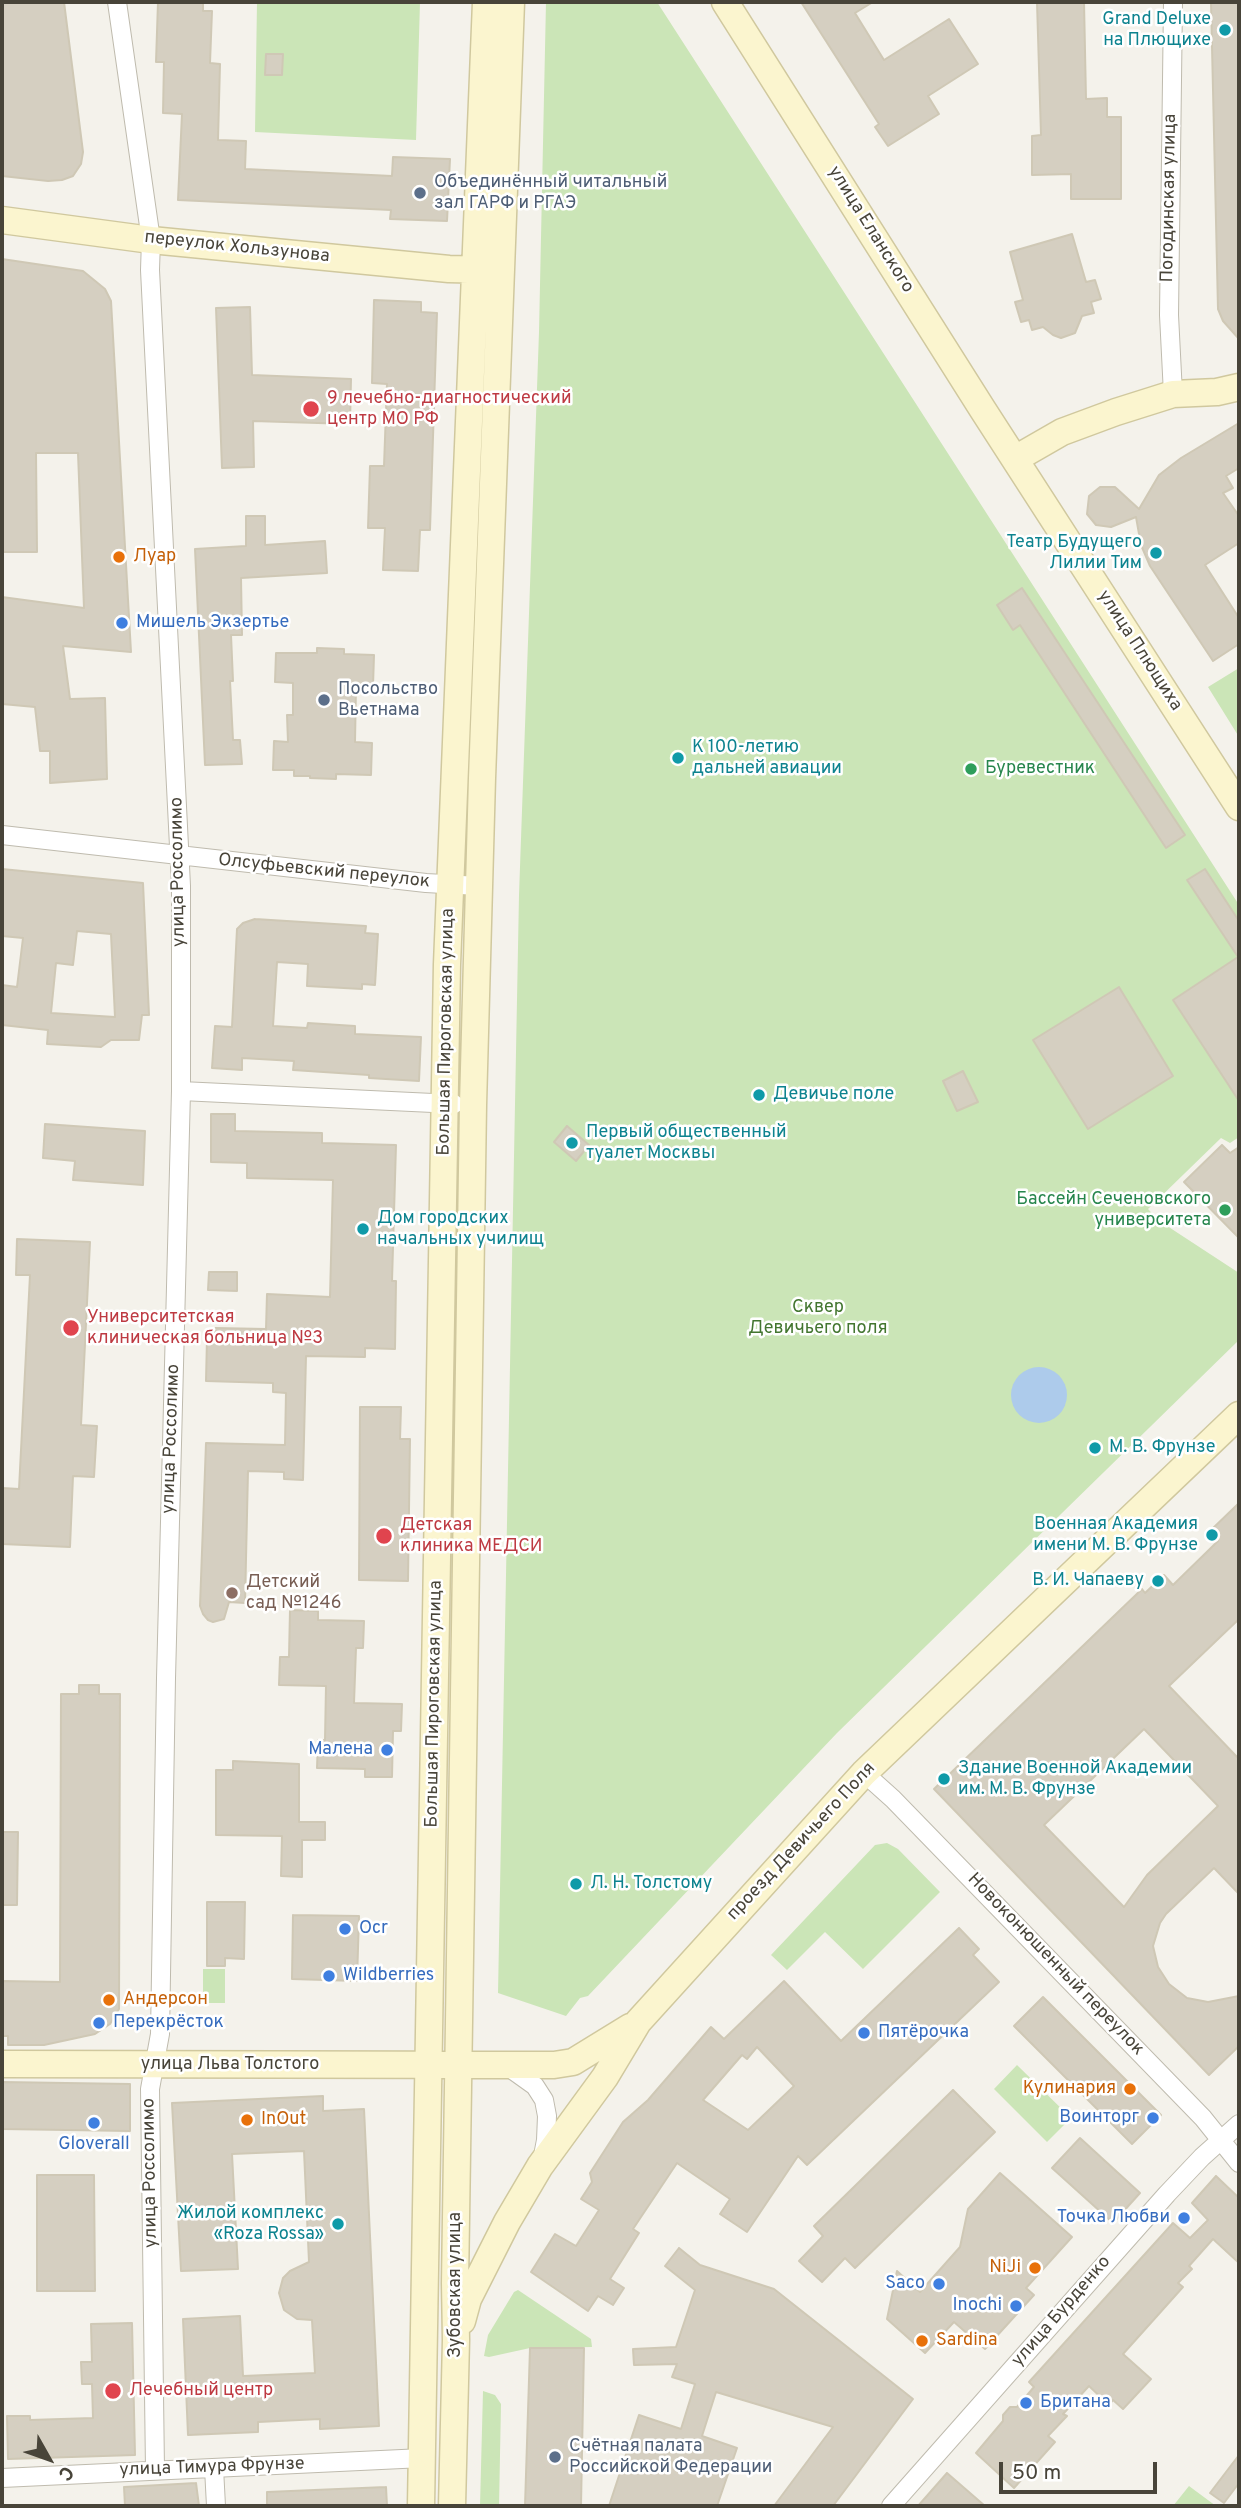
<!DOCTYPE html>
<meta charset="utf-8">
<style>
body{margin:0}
#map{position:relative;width:1241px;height:2508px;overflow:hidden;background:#f4f2eb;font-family:Overpass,sans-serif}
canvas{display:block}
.frame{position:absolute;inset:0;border:4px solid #484439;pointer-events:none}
.north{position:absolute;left:14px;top:2424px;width:70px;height:70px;-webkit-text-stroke:5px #fff;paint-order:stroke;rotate:130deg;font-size:19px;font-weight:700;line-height:28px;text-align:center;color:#484439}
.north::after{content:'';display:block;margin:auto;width:24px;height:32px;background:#484439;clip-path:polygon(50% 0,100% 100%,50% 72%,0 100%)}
.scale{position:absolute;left:999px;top:2462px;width:158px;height:32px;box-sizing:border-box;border:4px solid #484439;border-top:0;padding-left:9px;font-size:21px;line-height:24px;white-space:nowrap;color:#484439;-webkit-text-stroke:5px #fff;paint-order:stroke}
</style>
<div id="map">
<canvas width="1241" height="2508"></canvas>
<div class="frame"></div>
<div class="north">С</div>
<div class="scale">50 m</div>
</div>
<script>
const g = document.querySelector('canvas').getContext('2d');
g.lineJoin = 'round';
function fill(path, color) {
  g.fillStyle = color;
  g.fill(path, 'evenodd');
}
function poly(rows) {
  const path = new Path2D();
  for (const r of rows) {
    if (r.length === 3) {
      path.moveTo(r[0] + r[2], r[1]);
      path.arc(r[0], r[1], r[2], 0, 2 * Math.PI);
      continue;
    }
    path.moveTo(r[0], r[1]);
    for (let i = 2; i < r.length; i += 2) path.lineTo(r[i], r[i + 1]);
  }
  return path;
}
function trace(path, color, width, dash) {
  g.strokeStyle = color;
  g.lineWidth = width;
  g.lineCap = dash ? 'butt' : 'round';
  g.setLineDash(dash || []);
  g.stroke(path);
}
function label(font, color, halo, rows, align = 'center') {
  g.font = font + ' Overpass,sans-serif';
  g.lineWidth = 5;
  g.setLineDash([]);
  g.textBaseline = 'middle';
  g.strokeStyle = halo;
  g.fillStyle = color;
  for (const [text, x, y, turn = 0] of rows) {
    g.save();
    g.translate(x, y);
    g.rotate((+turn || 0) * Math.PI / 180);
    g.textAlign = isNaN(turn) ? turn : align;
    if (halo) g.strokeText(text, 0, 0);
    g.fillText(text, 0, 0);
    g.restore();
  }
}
const green = poly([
 [257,2,420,2,416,140,255,132],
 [546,2,657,2,1239,905,1239,1137,1230,1143,1221,1138,1148,1209,1158,1220,1239,1273,1239,1340,837,1733,588,1996,580,1998,566,2016,498,1993,519,895,539,332],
 [1239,668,1239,737,1208,687],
 [887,1843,898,1849,940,1892,863,1969,825,1932,787,1970,771,1955,875,1845],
 [203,1969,225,1969,225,2003,203,2003],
 [1017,2065,1071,2118,1047,2142,994,2089],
 [518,2290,591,2339,592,2347,530,2348,489,2357,484,2356,488,2335,514,2292],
 [483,2391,495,2395,501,2404,499,2506,480,2506],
 [1189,2486,1216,2506,1173,2506]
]);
const water = poly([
 [1039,1395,28]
]);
const building = poly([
 [2,2,64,2,83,152,81,164,73,176,62,180,48,181,2,176,2,2],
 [158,2,203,2,203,11,212,11,210,63,220,64,218,140,246,141,245,169,392,176,393,157,450,159,447,221,390,219,391,210,178,200,182,114,163,113,164,62,156,62,158,2],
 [801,2,873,2,855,13,884,60,949,19,978,64,928,96,939,114,888,146,875,127,879,124,801,2],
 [1037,2,1084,2,1086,99,1107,98,1107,117,1121,117,1121,199,1071,199,1071,174,1032,175,1032,136,1041,135,1037,2],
 [1211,2,1239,2,1239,339,1223,321,1218,309,1211,2],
 [266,54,283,54,282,75,265,75,266,54],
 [1072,234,1086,282,1095,280,1101,299,1091,302,1094,313,1082,316,1075,333,1061,338,1053,335,1043,327,1032,330,1029,320,1021,322,1015,302,1023,300,1010,252,1072,234],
 [2,259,83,271,105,289,111,301,131,652,63,646,70,699,105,698,107,779,50,783,50,751,40,751,35,707,2,704,2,597,84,608,78,453,36,453,37,552,2,552,2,259],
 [374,300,421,302,421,312,437,313,430,530,420,530,418,571,383,570,385,528,368,528,370,466,384,466,387,384,372,383,374,300],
 [250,307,252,375,351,379,350,424,253,421,254,467,222,468,216,308,250,307],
 [1239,423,1239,468,1226,476,1233,488,1223,493,1239,516,1239,543,1205,565,1239,618,1239,644,1213,661,1150,566,1141,545,1136,517,1111,527,1096,525,1087,514,1089,496,1100,487,1115,487,1139,509,1159,475,1181,458,1239,423],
 [246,516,265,516,265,545,325,541,327,573,241,578,242,635,231,635,233,681,230,681,233,740,240,740,242,764,205,765,195,549,246,546,246,516],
 [1022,588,1185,835,1166,848,1020,625,1013,630,997,605,1022,588],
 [317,648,344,649,344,654,374,655,373,686,356,685,355,742,372,743,371,775,336,774,336,779,310,778,310,776,294,776,294,770,273,770,274,741,288,742,287,715,293,715,293,683,275,682,276,653,317,653,317,648],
 [2,869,143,883,149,1015,142,1015,139,1040,111,1040,101,1047,47,1044,48,1030,2,1025,2,985,17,987,23,938,2,936,2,869],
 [77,931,111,934,115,1017,51,1013,56,963,73,965,77,931],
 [1205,869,1239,921,1239,1101,1173,1000,1238,957,1187,880,1205,869],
 [255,919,366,926,365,933,378,934,375,985,362,984,362,989,307,986,308,964,277,962,273,1026,307,1028,308,1023,355,1026,355,1034,421,1037,419,1081,369,1078,369,1075,293,1070,294,1061,242,1058,242,1070,212,1068,215,1026,232,1027,237,929,243,923,255,919],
 [1119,987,1173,1076,1088,1129,1033,1040,1119,987],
 [963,1071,978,1102,957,1111,943,1081,963,1071],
 [211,1114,235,1114,235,1131,322,1133,322,1143,396,1145,392,1281,396,1281,395,1349,365,1348,365,1357,306,1356,303,1480,284,1479,284,1472,248,1471,245,1603,229,1602,224,1619,213,1622,208,1620,203,1614,200,1606,206,1443,285,1445,286,1393,273,1392,273,1383,206,1381,207,1338,215,1338,215,1328,266,1329,267,1294,330,1297,333,1180,247,1178,247,1163,211,1162,211,1114],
 [45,1124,145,1131,143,1185,73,1180,75,1161,43,1158,45,1124],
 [567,1126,589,1145,576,1161,554,1142,567,1126],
 [1222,1145,1230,1153,1239,1147,1239,1238,1184,1182,1222,1145],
 [17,1239,90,1242,81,1425,97,1426,94,1477,73,1476,70,1547,2,1544,2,1488,19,1489,30,1275,16,1275,17,1239],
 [209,1272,237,1272,237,1291,208,1290,209,1272],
 [360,1407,401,1407,400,1439,410,1439,408,1581,359,1580,360,1407],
 [1239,1503,1239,1619,1169,1686,1239,1759,1239,1894,1214,1868,1166,1914,1160,1923,1153,1946,1158,1967,1169,1984,1187,1998,1208,2002,1239,1996,1239,2046,1209,2075,934,1789,1142,1589,1145,1593,1164,1575,1173,1585,1218,1541,1209,1532,1239,1503],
 [1144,1729,1218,1806,1147,1875,1124,1907,1044,1825,1144,1729],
 [290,1610,318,1611,318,1620,364,1621,363,1648,356,1648,354,1703,402,1704,401,1731,393,1731,392,1777,365,1777,365,1769,317,1768,318,1740,325,1740,326,1686,279,1685,280,1657,289,1657,290,1610],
 [79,1685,99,1685,99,1694,120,1694,119,2009,110,2024,95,2034,44,2045,8,2045,8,2036,2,2036,2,1981,60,1982,61,1694,79,1694,79,1685],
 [233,1761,299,1764,299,1822,325,1822,325,1840,302,1840,302,1877,281,1876,282,1836,216,1835,216,1770,233,1770,233,1761],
 [2,1832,18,1832,17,1905,2,1905,2,1832],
 [207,1902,245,1902,244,1959,225,1958,225,1966,207,1966,207,1902],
 [293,1915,359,1916,357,1981,292,1979,293,1915],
 [959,1928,979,1949,973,1955,999,1982,807,2165,798,2156,747,2232,720,2214,730,2199,677,2163,633,2229,639,2233,610,2279,624,2288,613,2305,598,2296,588,2311,531,2272,555,2234,576,2246,599,2210,581,2199,592,2182,590,2173,623,2122,648,2100,711,2027,724,2039,784,1981,841,2041,959,1928],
 [757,2047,794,2086,748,2130,703,2100,742,2055,747,2059,757,2047],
 [1043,1997,1161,2115,1132,2144,1014,2026,1043,1997],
 [2,2082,130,2084,130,2131,2,2129,2,2082],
 [953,2090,995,2132,855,2268,845,2258,822,2282,799,2261,823,2236,814,2226,953,2090],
 [323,2096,323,2111,364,2109,379,2426,320,2429,320,2419,258,2422,258,2432,188,2435,183,2319,240,2316,243,2376,315,2373,312,2320,297,2319,284,2310,279,2293,283,2278,290,2271,309,2262,304,2151,232,2154,238,2269,181,2271,172,2103,323,2096],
 [1080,2138,1140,2193,1113,2223,1052,2168,1080,2138],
 [1000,2173,1072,2237,1026,2288,1034,2295,985,2349,954,2322,925,2353,887,2319,897,2271,920,2292,960,2247,968,2209,1000,2173],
 [37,2175,94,2175,95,2291,37,2291,37,2175],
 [1216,2176,1239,2198,1239,2263,1213,2239,1189,2266,1192,2269,1178,2283,1183,2287,1123,2354,1151,2379,1123,2409,1113,2400,1109,2405,1089,2386,1063,2414,1067,2416,1048,2436,1055,2442,1014,2488,976,2453,1003,2421,1003,2415,1010,2407,1017,2407,1034,2387,1029,2382,1173,2223,1190,2238,1208,2220,1192,2203,1216,2176],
 [679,2248,700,2265,774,2289,913,2399,833,2506,774,2506,833,2427,716,2392,702,2436,737,2448,717,2506,609,2506,639,2415,681,2429,695,2384,672,2377,677,2364,634,2365,633,2349,676,2347,695,2290,665,2266,679,2248],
 [132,2323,135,2455,8,2459,7,2416,30,2416,30,2420,93,2418,92,2384,82,2384,81,2362,92,2362,91,2324,132,2323],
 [530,2348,584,2348,581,2506,525,2506,530,2348],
 [1239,2455,1239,2483,1224,2503,1210,2493,1239,2455],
 [947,2473,985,2506,918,2506,947,2473],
 [196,2483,199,2506,125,2506,124,2487,196,2483],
 [386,2487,387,2506,267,2506,267,2492,386,2487]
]);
const street = poly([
 [117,2,151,240,150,270,181,886,181,1091,166,1678,160,2034,150,2089,155,2470],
 [1173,2,1169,315,1173,394],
 [2,835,426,883,479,886],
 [181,1091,454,1104],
 [864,1773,893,1799,1203,2118,1239,2163],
 [507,2066,535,2086,544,2100,547,2116,546,2140,543,2156],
 [214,2468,216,2506],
 [2,2478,423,2458],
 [891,2506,1167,2194,1202,2157,1239,2124]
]);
const secondary = poly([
 [725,2,983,410,1239,807],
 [2,220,151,240,449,269,489,270],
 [1015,459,1062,432,1116,412,1173,394,1217,392,1239,387],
 [2,2064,554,2065,573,2062,630,2027],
 [462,2321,468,2299,507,2222,540,2166,605,2077,638,2022,864,1773,1239,1415],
 [421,2506,447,964,486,2],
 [452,2506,456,2340,455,2283,473,1105,482,778,511,2]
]);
const markers = [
 [1225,30,7,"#0f9aa8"],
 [420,193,7,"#5c6f8a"],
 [311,409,9,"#e0444e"],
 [1156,553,7,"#0f9aa8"],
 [119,557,7,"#e8710a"],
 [122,623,7,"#3f7fe0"],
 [324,700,7,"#5c6f8a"],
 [678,758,7,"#0f9aa8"],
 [971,769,7,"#2e9e5b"],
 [759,1095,7,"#0f9aa8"],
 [572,1143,7,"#0f9aa8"],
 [1225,1210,7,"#2e9e5b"],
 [363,1229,7,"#0f9aa8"],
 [71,1328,9,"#e0444e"],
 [1095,1448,7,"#0f9aa8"],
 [1212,1535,7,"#0f9aa8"],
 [384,1536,9,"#e0444e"],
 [1158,1581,7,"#0f9aa8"],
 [232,1593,7,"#8d6e63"],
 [387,1750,7,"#3f7fe0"],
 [944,1779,7,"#0f9aa8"],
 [576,1884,7,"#0f9aa8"],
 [345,1929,7,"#3f7fe0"],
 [329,1976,7,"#3f7fe0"],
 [109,2000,7,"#e8710a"],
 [99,2023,7,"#3f7fe0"],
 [864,2033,7,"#3f7fe0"],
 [1130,2089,7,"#e8710a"],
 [1153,2118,7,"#3f7fe0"],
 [247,2120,7,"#e8710a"],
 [94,2123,7,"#3f7fe0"],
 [1184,2218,7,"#3f7fe0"],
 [338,2224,7,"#0f9aa8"],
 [1035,2268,7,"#e8710a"],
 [939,2284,7,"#3f7fe0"],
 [1016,2306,7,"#3f7fe0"],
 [922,2341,7,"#e8710a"],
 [113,2391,9,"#e0444e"],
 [1026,2403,7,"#3f7fe0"],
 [555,2457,7,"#5c6f8a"]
];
const cultureNames = [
 ["Grand Deluxe",1211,20,"right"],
 ["на Плющихе",1211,41,"right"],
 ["Театр Будущего",1142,543,"right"],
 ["Лилии Тим",1142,564,"right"],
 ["К 100-летию",692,748],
 ["дальней авиации",692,769],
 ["Девичье поле",773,1095],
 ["Первый общественный",586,1133],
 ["туалет Москвы",586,1154],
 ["Дом городских",377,1219],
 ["начальных училищ",377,1240],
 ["М. В. Фрунзе",1109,1448],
 ["Военная Академия",1198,1525,"right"],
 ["имени М. В. Фрунзе",1198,1546,"right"],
 ["В. И. Чапаеву",1144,1581,"right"],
 ["Здание Военной Академии",958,1769],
 ["им. М. В. Фрунзе",958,1790],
 ["Л. Н. Толстому",590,1884],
 ["Жилой комплекс",324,2214,"right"],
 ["«Roza Rossa»",324,2235,"right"]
];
const serviceNames = [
 ["Объединённый читальный",434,183],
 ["зал ГАРФ и РГАЭ",434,204],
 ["Посольство",338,690],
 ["Вьетнама",338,711],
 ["Счётная палата",569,2447],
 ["Российской Федерации",569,2468]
];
const streetNames = [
 ["Погодинская улица",1170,198,-89],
 ["улица Еланского",870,230,58],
 ["переулок Хользунова",237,248,6],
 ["улица Плющиха",1139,651,57],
 ["улица Россолимо",179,872,-91],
 ["Олсуфьевский переулок",324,872,6],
 ["Большая Пироговская улица",447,1032,-89],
 ["улица Россолимо",172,1439,-88],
 ["Большая Пироговская улица",435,1704,-89],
 ["проезд Девичьего Поля",802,1842,-47],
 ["Новоконюшенный переулок",1055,1965,46],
 ["улица Льва Толстого",230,2065],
 ["улица Россолимо",151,2173,-91],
 ["Зубовская улица",456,2285,-90],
 ["улица Бурденко",1062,2312,-49],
 ["улица Тимура Фрунзе",212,2468,-2]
];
const healthNames = [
 ["9 лечебно-диагностический",327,399],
 ["центр МО РФ",327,420],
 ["Университетская",87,1318],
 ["клиническая больница №3",87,1339],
 ["Детская",400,1526],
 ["клиника МЕДСИ",400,1547],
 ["Лечебный центр",129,2391]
];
const foodNames = [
 ["Луар",133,557],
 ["Андерсон",123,2000],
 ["Кулинария",1116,2089,"right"],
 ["InOut",261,2120],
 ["NiJi",1021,2268,"right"],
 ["Sardina",936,2341]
];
const shopNames = [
 ["Мишель Экзертье",136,623],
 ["Малена",373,1750,"right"],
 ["Ocr",359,1929],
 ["Wildberries",343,1976],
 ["Перекрёсток",113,2023],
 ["Пятёрочка",878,2033],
 ["Воинторг",1139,2118,"right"],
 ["Gloverall",94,2145,"center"],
 ["Точка Любви",1170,2218,"right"],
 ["Saco",925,2284,"right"],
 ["Inochi",1002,2306,"right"],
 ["Британа",1040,2403]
];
const leisureNames = [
 ["Буревестник",985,769],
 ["Бассейн Сеченовского",1211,1200,"right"],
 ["университета",1211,1221,"right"]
];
const parkNames = [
 ["Сквер",818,1308],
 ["Девичьего поля",818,1329]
];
const educationNames = [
 ["Детский",246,1583],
 ["сад №1246",246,1604]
];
fill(green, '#cbe5b7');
fill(water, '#adcbeb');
fill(building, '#d5cfc1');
trace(building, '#cfc8b5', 2);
trace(street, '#bfbbae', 20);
trace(secondary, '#d0c89e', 29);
trace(street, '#fff', 18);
trace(secondary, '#fbf5cf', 26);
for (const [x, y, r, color] of markers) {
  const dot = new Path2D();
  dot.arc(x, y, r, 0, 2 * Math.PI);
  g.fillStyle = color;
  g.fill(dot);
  trace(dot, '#fff', 2.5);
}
label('18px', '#0d838f', '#fff', cultureNames, 'left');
label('18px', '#4e5e75', '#fff', serviceNames, 'left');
label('18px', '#484439', '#fff', streetNames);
label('18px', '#be3a42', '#fff', healthNames, 'left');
label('18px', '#c56008', '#fff', foodNames, 'left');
label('18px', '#366cbe', '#fff', shopNames, 'left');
label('18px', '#27864d', '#fff', leisureNames, 'left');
label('18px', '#437630', '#fff', parkNames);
label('18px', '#785e54', '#fff', educationNames, 'left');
</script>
